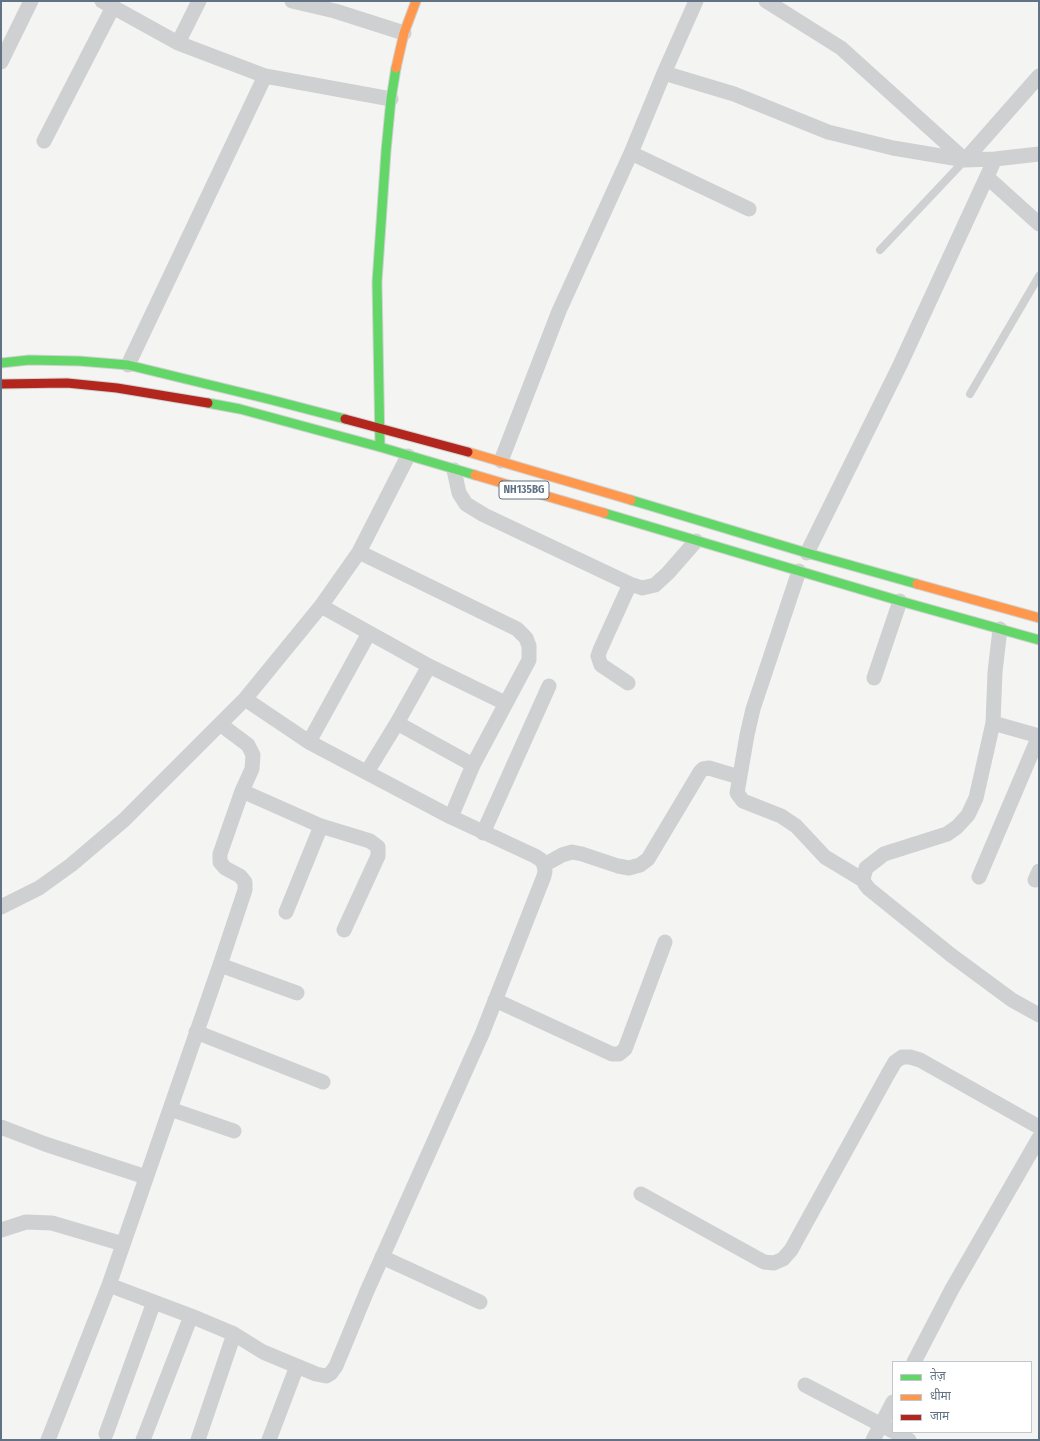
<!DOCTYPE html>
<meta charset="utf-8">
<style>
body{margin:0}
#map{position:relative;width:1040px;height:1441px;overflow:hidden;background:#f4f5f2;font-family:"Fira Sans Condensed","Noto Sans Devanagari",sans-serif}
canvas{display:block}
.frame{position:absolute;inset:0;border:2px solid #627285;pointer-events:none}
.legend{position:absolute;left:892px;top:1361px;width:140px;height:72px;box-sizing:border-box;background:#fff;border:1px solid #c0c7ce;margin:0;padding:5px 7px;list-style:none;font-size:12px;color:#627285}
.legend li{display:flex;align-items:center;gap:8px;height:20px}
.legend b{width:20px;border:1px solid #c0c7ce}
</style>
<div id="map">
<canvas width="1040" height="1441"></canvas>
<div class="frame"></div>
<ul class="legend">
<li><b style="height:5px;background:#63d668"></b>तेज़</li>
<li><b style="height:5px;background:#ff974d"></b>धीमा</li>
<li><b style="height:5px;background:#b3261e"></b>जाम</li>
</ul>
</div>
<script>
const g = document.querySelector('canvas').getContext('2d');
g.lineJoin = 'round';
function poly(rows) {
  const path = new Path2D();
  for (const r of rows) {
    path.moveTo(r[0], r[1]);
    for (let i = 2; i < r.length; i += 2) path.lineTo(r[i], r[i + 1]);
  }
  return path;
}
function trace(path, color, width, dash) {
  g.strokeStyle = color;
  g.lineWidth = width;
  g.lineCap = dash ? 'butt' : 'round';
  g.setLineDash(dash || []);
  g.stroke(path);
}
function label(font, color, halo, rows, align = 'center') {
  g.font = font + ' "Fira Sans Condensed",sans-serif';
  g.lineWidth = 4;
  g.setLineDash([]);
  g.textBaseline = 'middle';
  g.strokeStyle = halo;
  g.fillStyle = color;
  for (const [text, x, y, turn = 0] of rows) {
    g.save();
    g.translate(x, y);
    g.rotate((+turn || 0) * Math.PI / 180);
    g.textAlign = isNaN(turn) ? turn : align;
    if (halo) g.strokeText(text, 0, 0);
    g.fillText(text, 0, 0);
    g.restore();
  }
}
const lane = poly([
 [880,250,965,160],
 [970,394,1039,276]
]);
const street = poly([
 [102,1,178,43,265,76,391,99],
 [292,1,335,11,404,33],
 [766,1,841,48,965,160,1039,76],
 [178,43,199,1],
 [1,62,31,1],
 [664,73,696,1],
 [44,141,113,7],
 [631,153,749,209],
 [987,177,1039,224],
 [128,365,265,76],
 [501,461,559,311,631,153,664,73,734,94,828,132,893,148,965,160,995,159,1039,154],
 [454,470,459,493,466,504,484,515,630,584,642,588,655,585,668,573,696,541],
 [359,552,517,629,526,638,529,646,529,660,473,765,451,817],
 [807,553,900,365,995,159],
 [799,571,753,709,747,735,737,793,743,801,781,816,796,826,825,857,863,880],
 [321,606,429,666,505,703],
 [1000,629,995,672,993,723,976,798,968,815,957,827,947,834,884,854,866,868,863,879,865,884,869,889,951,955,1012,1000,1039,1015],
 [874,678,900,601],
 [628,683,601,665,598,656,600,650,630,584],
 [397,723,473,765],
 [993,723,1039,736],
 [309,742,369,633],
 [367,772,397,723,429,666],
 [242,791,321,826,370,841,378,847,378,856,344,930],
 [483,833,549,686],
 [544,865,562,855,572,852,582,854,618,866,629,868,640,865,648,859,700,772,703,769,709,768,739,777],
 [979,877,1039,736],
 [1035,880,1039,871],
 [1,907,39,888,71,865,124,820,245,699,321,606,359,552,408,456],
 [286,912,321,826],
 [220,965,297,993],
 [495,1000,612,1054,619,1054,625,1049,665,942],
 [196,1032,323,1082],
 [170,1109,234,1131],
 [1,1127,45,1144,146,1177],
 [641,1194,764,1262,774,1263,783,1259,791,1250,888,1074,895,1062,902,1057,910,1057,920,1060,1039,1127],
 [1,1230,26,1222,52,1223,123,1244],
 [382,1257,480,1302],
 [109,1285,191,1316,234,1334,263,1352,316,1374,326,1376,331,1373,336,1366,367,1291,482,1034,544,876,545,871,544,865,541,860,535,856,451,817,309,742,245,699],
 [914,1362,952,1289,1039,1138],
 [805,1385,893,1431],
 [895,1432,909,1440],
 [106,1434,154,1302],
 [48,1440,109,1285,220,965,245,890,245,882,240,876,225,868,220,862,220,854,242,791,252,769,253,755,248,745,220,724],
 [143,1440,191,1316],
 [198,1440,234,1334],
 [269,1440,297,1366],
 [873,1440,893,1402]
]);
const fast = poly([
 [1,363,29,360,79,361,128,365,268,399,345,419],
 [208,403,240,409,380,447,475,475],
 [380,447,377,282,386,151,391,99,396,68],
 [631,500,807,553,917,584],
 [604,513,900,601,1039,640]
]);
const slow = poly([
 [396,68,404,33,416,1],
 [468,452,631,500],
 [475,475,604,513],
 [917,584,1039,618]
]);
const jam = poly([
 [1,384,67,383,117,388,208,403],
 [345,419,468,452]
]);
const shields = [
 [524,490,50]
];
const shieldNames = [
 ["NH135BG",524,490]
];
trace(fast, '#d0d2d3', 11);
trace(slow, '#d0d2d3', 11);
trace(jam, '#d0d2d3', 11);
trace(lane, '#cfd0d1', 8);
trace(street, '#cfd0d1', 15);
trace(fast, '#63d668', 9);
trace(slow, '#ff974d', 9);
trace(jam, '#b3261e', 9);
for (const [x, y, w] of shields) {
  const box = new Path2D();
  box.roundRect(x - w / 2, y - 9, w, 18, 3);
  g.fillStyle = '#fff';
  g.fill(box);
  trace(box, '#627285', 1);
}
label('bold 11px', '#627285', null, shieldNames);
</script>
